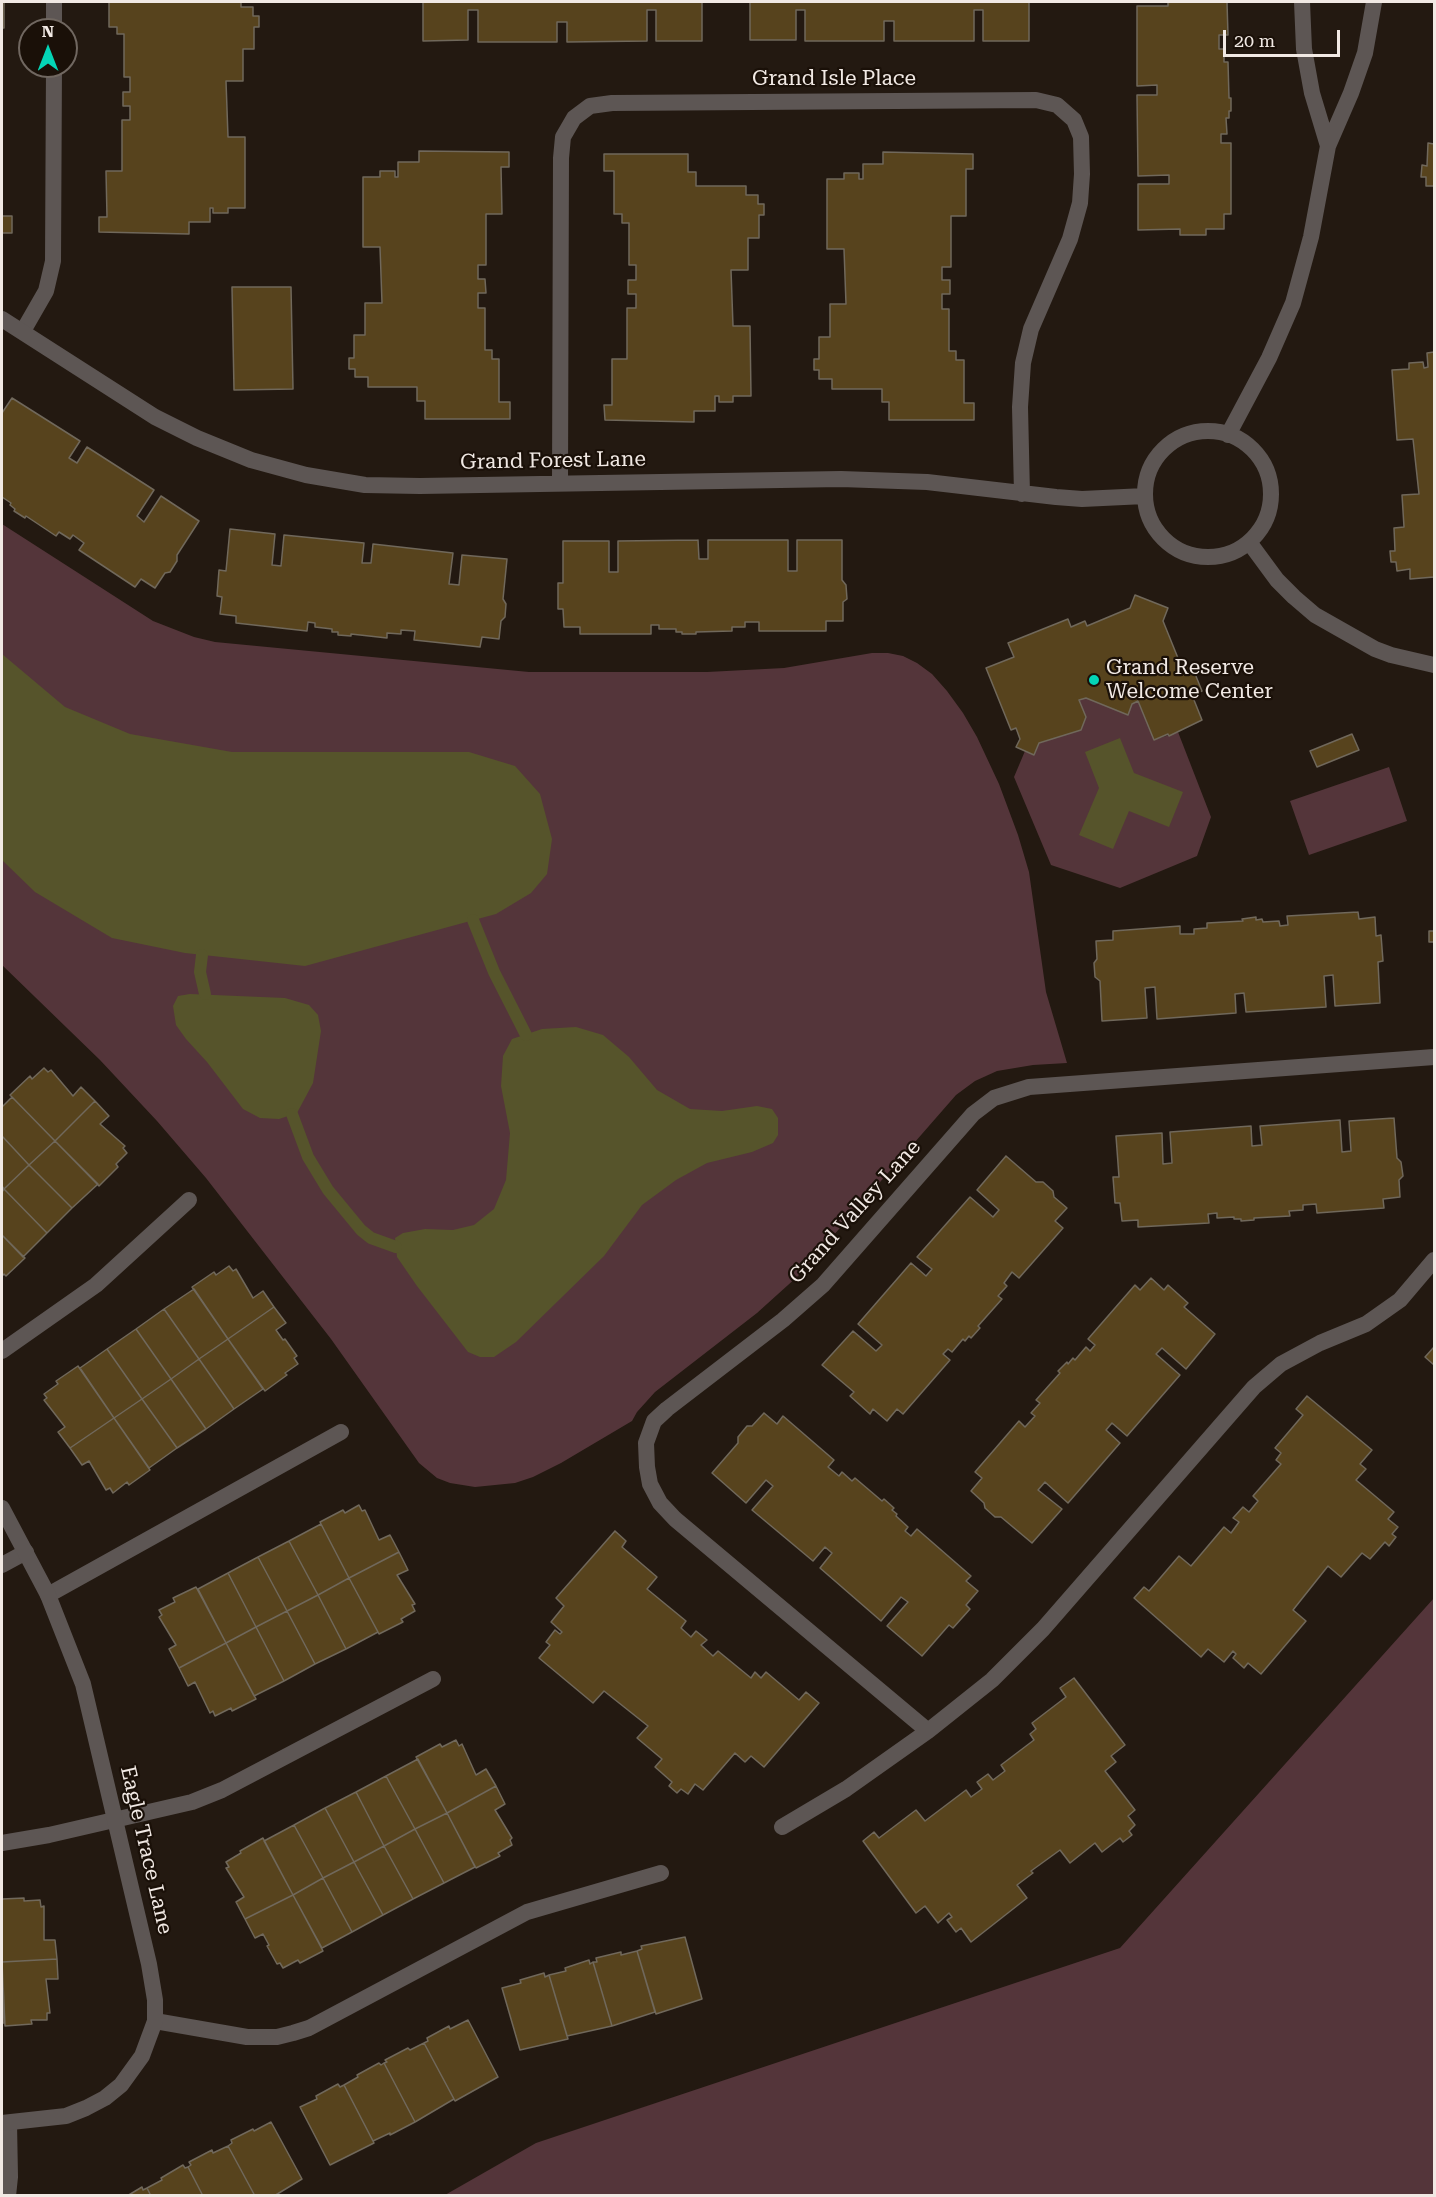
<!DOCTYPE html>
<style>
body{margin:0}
#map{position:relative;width:1436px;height:2197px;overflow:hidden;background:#231911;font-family:"Roboto Serif",serif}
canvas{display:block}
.frame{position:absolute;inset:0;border:3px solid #f1e9e4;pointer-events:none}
.north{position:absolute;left:18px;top:18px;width:60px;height:60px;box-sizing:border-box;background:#1a1008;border:2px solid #706760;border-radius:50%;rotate:0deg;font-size:16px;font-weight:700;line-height:24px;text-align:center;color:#f1e9e4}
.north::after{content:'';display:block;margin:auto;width:21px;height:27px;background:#04d5b6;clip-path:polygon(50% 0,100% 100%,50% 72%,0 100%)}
.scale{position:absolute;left:1223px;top:30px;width:117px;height:27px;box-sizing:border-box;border:3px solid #f1e9e4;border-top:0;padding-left:8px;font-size:18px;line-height:21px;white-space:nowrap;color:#f1e9e4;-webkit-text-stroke:4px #1a1008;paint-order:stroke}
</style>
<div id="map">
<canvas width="1436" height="2197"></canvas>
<div class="frame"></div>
<div class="north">N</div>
<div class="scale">20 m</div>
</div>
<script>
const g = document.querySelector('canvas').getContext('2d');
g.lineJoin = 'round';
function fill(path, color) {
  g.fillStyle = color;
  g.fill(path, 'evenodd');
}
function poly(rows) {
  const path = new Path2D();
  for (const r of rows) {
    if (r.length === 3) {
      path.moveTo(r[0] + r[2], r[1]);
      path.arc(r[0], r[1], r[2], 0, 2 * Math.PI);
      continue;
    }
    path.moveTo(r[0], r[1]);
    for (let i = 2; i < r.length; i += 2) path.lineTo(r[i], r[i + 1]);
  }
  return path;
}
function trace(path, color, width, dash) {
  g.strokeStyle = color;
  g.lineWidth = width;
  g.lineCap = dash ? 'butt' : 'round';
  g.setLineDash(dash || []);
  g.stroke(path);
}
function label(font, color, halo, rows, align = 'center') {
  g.font = font + ' "Roboto Serif",serif';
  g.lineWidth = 4.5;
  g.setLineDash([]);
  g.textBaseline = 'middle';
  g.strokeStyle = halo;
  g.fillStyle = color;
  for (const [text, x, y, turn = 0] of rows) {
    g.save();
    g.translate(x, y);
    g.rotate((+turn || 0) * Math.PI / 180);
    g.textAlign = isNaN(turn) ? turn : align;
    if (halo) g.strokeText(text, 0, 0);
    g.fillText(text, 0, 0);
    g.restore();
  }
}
const green = poly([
 [2,524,153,621,194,637,215,642,529,672,707,672,784,668,872,653,888,653,903,656,917,663,932,674,947,691,963,713,977,737,999,784,1018,835,1029,872,1046,992,1067,1063,1033,1065,997,1071,975,1081,956,1095,798,1276,757,1313,655,1392,637,1412,632,1421,561,1463,533,1477,515,1483,475,1487,450,1483,437,1478,419,1463,331,1339,206,1178,157,1121,100,1060,2,965],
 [1086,698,1128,715,1132,704,1138,701,1154,740,1178,732,1211,817,1197,856,1120,888,1051,865,1014,777,1025,751,1034,755,1039,743,1081,730,1086,717,1079,700],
 [1389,767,1407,821,1309,855,1290,801],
 [1434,1598,1434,2195,445,2195,536,2143,1120,1948]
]);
const water = poly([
 [2,654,65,707,130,734,232,752,469,752,515,766,540,794,552,839,547,874,531,893,496,914,305,966,185,953,112,938,35,892,2,860],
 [1120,738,1134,773,1183,792,1169,827,1129,811,1113,849,1079,835,1099,788,1085,752],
 [190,994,285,998,309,1005,318,1015,321,1031,313,1083,297,1113,279,1119,260,1118,243,1109,207,1062,186,1039,176,1025,173,1006,178,996],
 [576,1027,603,1035,629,1057,657,1090,690,1109,722,1111,757,1106,772,1109,778,1118,778,1135,773,1143,752,1152,707,1163,676,1180,642,1205,604,1256,516,1342,494,1357,480,1357,468,1352,417,1286,397,1257,395,1238,403,1233,425,1229,453,1230,474,1225,494,1209,506,1180,510,1133,501,1086,503,1056,512,1039,542,1029]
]);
const stream = poly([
 [473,920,494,972,526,1035],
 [202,955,200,972,205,994],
 [292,1114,308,1157,328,1190,361,1230,371,1238,396,1247]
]);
const building = poly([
 [2,2,4,2,4,28,2,28,2,2],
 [109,2,241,2,241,7,253,7,253,16,259,16,259,27,254,27,254,49,243,49,243,81,226,81,228,137,245,137,245,208,228,208,228,213,213,213,213,208,210,208,210,222,189,222,189,234,99,232,99,217,107,217,106,171,122,171,122,120,130,120,130,106,123,106,123,92,130,92,130,77,124,77,124,34,117,34,117,27,109,27,109,2],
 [423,2,702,2,702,41,656,41,656,10,647,10,647,41,567,42,567,22,557,22,557,42,478,42,478,10,468,10,468,40,423,41,423,2],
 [750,2,1029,2,1029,41,983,41,983,10,974,10,974,41,894,41,894,21,884,21,884,41,805,41,805,10,796,10,796,40,750,40,750,2],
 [1168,2,1227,2,1228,35,1219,35,1219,49,1224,49,1224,62,1228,62,1229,98,1231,98,1231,111,1229,111,1229,118,1226,118,1227,134,1221,134,1221,143,1231,143,1231,214,1224,214,1224,229,1206,229,1206,235,1180,235,1180,229,1138,230,1138,184,1169,184,1169,175,1138,176,1137,95,1157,95,1157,85,1137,86,1137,6,1168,6,1168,2],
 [1428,143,1434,144,1434,186,1426,186,1426,177,1421,177,1422,165,1427,166,1428,143],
 [419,151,509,152,509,167,501,167,502,214,486,214,486,265,478,265,478,279,485,279,486,293,478,293,478,308,485,308,485,350,492,350,492,359,499,359,499,402,510,402,510,419,425,419,425,401,417,401,417,387,368,387,368,377,355,377,355,369,349,369,349,358,354,358,354,335,365,335,365,303,382,303,380,247,363,247,363,177,380,177,380,171,395,171,395,177,398,177,398,162,419,162,419,151],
 [883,152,973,154,973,169,966,169,966,216,951,216,951,267,942,267,942,280,950,280,950,294,942,294,942,309,949,309,949,351,956,351,956,360,964,360,964,403,974,403,974,420,889,420,889,402,882,402,882,389,832,389,832,379,819,379,819,370,814,370,814,359,819,359,819,337,830,337,830,304,846,304,844,249,827,249,827,179,844,179,844,173,859,173,859,179,863,179,863,164,883,164,883,152],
 [604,154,688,154,688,172,696,172,696,186,746,186,746,195,758,195,758,204,764,204,764,215,759,215,759,238,748,238,748,270,731,270,733,326,750,326,751,396,733,396,733,402,719,402,719,396,715,396,715,411,694,411,694,422,605,420,604,405,612,405,612,359,627,359,627,308,636,308,636,294,628,294,628,280,636,280,636,265,629,265,629,223,622,223,622,214,614,214,614,171,604,171,604,154],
 [2,173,2,216,12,216,12,233,2,233,2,173],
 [232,287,291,287,293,389,234,390,232,287],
 [1434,352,1434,577,1410,579,1410,569,1397,571,1396,562,1391,562,1390,551,1395,551,1394,528,1404,527,1402,495,1419,494,1413,439,1397,440,1392,370,1409,369,1409,363,1423,362,1424,368,1428,367,1427,353,1434,352],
 [12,398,80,441,69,458,77,463,87,447,154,490,137,516,144,522,161,496,199,521,177,555,177,561,170,572,165,573,155,588,141,579,135,587,79,550,84,543,73,535,70,539,59,532,56,536,26,516,25,518,14,511,15,509,10,505,11,503,2,497,2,413,12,398],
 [230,529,275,534,272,565,281,566,284,535,364,543,362,563,371,563,373,544,453,553,449,584,459,585,462,555,507,559,503,599,506,604,505,617,501,621,499,639,482,637,480,647,414,640,415,631,401,630,401,634,387,633,387,638,351,634,351,636,338,635,338,632,332,632,332,629,315,627,315,623,308,622,307,631,236,623,236,616,220,614,222,597,217,596,219,570,226,571,230,529],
 [698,540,699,559,708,559,708,540,788,540,788,571,797,571,797,540,842,540,842,580,846,585,847,599,843,602,843,621,826,621,826,631,759,631,759,622,745,622,745,627,732,627,732,631,696,632,696,634,682,634,682,632,676,632,676,629,659,629,659,625,651,625,651,634,580,634,580,627,564,627,563,609,558,609,558,583,563,583,563,541,609,541,609,572,618,572,618,541,698,540],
 [1135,595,1168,608,1163,621,1182,668,1191,664,1202,691,1192,695,1202,720,1169,736,1168,734,1154,740,1138,701,1132,704,1128,715,1086,698,1079,700,1086,717,1081,730,1039,743,1034,755,1016,747,1020,739,1016,728,1011,730,986,668,1014,657,1008,643,1068,619,1071,627,1085,621,1087,626,1130,608,1135,595],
 [1352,734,1359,750,1317,767,1310,751,1352,734],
 [1434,908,1434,942,1429,942,1429,931,1434,931,1434,908],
 [1358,912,1359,919,1375,917,1376,936,1381,935,1383,961,1378,962,1380,1003,1335,1006,1333,975,1324,976,1326,1007,1246,1012,1244,993,1235,994,1236,1013,1157,1019,1155,987,1145,988,1147,1018,1102,1021,1100,981,1095,977,1094,963,1097,959,1096,941,1113,940,1113,931,1180,926,1180,934,1194,934,1194,929,1207,928,1207,923,1243,921,1242,919,1256,917,1256,920,1262,919,1263,922,1279,921,1280,926,1288,925,1287,916,1358,912],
 [44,1068,48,1072,51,1070,73,1096,81,1087,95,1101,55,1141,10,1095,30,1076,32,1079,44,1068],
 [12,1097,55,1141,29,1165,2,1136,2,1107,12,1097],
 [95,1101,109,1116,100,1124,125,1146,123,1148,127,1153,116,1164,118,1167,99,1186,55,1141,95,1101],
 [1394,1118,1397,1158,1401,1162,1403,1176,1399,1180,1400,1197,1383,1199,1384,1208,1317,1213,1316,1204,1303,1205,1303,1210,1289,1211,1290,1216,1254,1218,1254,1220,1241,1221,1241,1219,1234,1219,1234,1217,1217,1218,1217,1213,1208,1214,1209,1223,1138,1227,1138,1220,1122,1221,1120,1203,1115,1203,1113,1177,1119,1177,1116,1136,1162,1133,1163,1164,1172,1163,1170,1132,1251,1126,1252,1146,1262,1145,1260,1126,1340,1120,1342,1152,1351,1151,1349,1121,1394,1118],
 [2,1136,29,1165,4,1189,2,1186,2,1136],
 [55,1141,98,1184,72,1208,29,1165,55,1141],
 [1006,1156,1036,1182,1043,1182,1053,1191,1054,1197,1067,1208,1055,1221,1063,1228,1019,1278,1012,1272,1004,1283,1007,1286,998,1296,1002,1299,978,1326,980,1328,971,1338,969,1336,965,1341,963,1339,952,1352,948,1349,943,1354,950,1360,903,1414,897,1409,887,1421,873,1409,870,1414,850,1396,854,1392,822,1365,853,1331,876,1351,882,1345,858,1324,911,1263,926,1276,932,1269,917,1257,970,1197,993,1217,999,1210,977,1190,1006,1156],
 [29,1165,72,1208,47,1233,4,1189,29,1165],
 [4,1189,47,1233,23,1257,2,1235,2,1192,4,1189],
 [2,1235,25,1258,6,1276,4,1274,2,1276,2,1235],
 [229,1266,233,1271,236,1269,253,1298,263,1291,274,1307,228,1339,192,1287,214,1272,216,1275,229,1266],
 [1151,1278,1164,1290,1168,1285,1188,1303,1184,1307,1215,1334,1186,1369,1162,1348,1156,1354,1180,1375,1127,1436,1112,1423,1106,1430,1120,1443,1068,1503,1045,1482,1038,1490,1062,1509,1032,1543,1001,1517,995,1517,985,1508,984,1503,971,1491,982,1478,975,1472,1019,1421,1025,1427,1035,1416,1031,1413,1040,1403,1036,1400,1060,1373,1058,1371,1067,1362,1068,1364,1073,1358,1075,1360,1086,1347,1090,1351,1095,1345,1088,1339,1135,1285,1140,1290,1151,1278],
 [194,1289,228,1339,199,1359,164,1309,194,1289],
 [274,1307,286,1323,276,1330,283,1340,285,1339,297,1356,294,1358,298,1364,285,1373,287,1375,265,1391,228,1339,274,1307],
 [164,1309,199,1359,171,1379,136,1329,164,1309],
 [136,1329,171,1379,142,1399,107,1349,136,1329],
 [228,1339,263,1389,234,1409,199,1359,228,1339],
 [1434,1347,1434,1365,1425,1357,1434,1347],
 [107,1349,142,1399,114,1418,80,1368,107,1349],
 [199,1359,234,1409,206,1429,171,1379,199,1359],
 [78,1366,114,1418,70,1448,58,1432,65,1427,44,1400,47,1398,44,1394,58,1384,56,1381,78,1366],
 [171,1379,206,1429,177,1448,142,1399,171,1379],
 [1307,1396,1372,1450,1360,1464,1366,1469,1356,1480,1394,1512,1388,1519,1398,1527,1392,1534,1396,1537,1389,1546,1385,1542,1370,1559,1362,1553,1341,1577,1328,1566,1293,1610,1306,1621,1261,1674,1248,1663,1244,1668,1233,1658,1236,1654,1233,1651,1224,1662,1208,1649,1201,1657,1134,1598,1144,1587,1149,1591,1179,1556,1191,1566,1224,1527,1231,1533,1239,1522,1233,1518,1243,1507,1249,1512,1258,1501,1253,1496,1281,1464,1276,1460,1281,1453,1275,1448,1303,1415,1296,1409,1307,1396],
 [142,1399,177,1448,149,1468,114,1418,142,1399],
 [764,1413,777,1424,783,1416,834,1460,828,1467,839,1476,842,1472,852,1481,855,1478,882,1501,884,1499,894,1508,892,1510,897,1514,896,1516,908,1527,905,1531,911,1536,917,1529,971,1576,966,1581,978,1591,966,1605,970,1609,953,1628,949,1625,922,1656,887,1626,908,1602,901,1597,881,1621,820,1568,832,1553,825,1547,813,1561,752,1510,773,1486,766,1480,746,1503,712,1473,738,1443,738,1437,747,1426,752,1426,764,1413],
 [114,1418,150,1470,129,1485,127,1482,113,1493,110,1488,106,1490,89,1461,82,1465,70,1448,114,1418],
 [359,1505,362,1511,365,1510,379,1540,390,1535,399,1552,349,1578,320,1522,343,1510,345,1513,359,1505],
 [321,1524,349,1578,318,1595,289,1541,321,1524],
 [615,1531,626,1541,622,1547,657,1577,647,1589,686,1621,681,1628,691,1637,696,1631,707,1640,701,1645,713,1656,718,1651,751,1678,755,1672,761,1678,766,1672,799,1700,806,1692,819,1703,764,1767,751,1756,745,1762,735,1753,703,1790,695,1784,688,1794,681,1789,677,1793,669,1786,672,1782,655,1767,662,1759,637,1738,648,1726,604,1691,593,1703,539,1658,550,1645,546,1642,555,1630,560,1634,562,1632,551,1622,564,1606,556,1598,615,1531],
 [289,1541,318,1595,287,1611,258,1557,289,1541],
 [399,1552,408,1570,397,1575,415,1604,412,1605,415,1611,401,1619,403,1622,379,1634,349,1578,399,1552],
 [258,1557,287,1611,256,1627,228,1573,258,1557],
 [228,1573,256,1627,226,1643,198,1589,228,1573],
 [349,1578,378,1632,346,1649,318,1595,349,1578],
 [196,1587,226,1643,179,1668,169,1649,176,1645,159,1617,162,1615,159,1610,175,1602,173,1598,196,1587],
 [318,1595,346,1649,315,1664,287,1611,318,1595],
 [287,1611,315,1664,284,1681,256,1627,287,1611],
 [256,1627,284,1681,254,1696,226,1643,256,1627],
 [226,1643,256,1699,232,1711,231,1708,215,1716,213,1711,210,1713,195,1682,188,1686,179,1668,226,1643],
 [1074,1678,1125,1745,1111,1756,1116,1762,1105,1771,1135,1810,1128,1816,1135,1825,1129,1831,1132,1835,1123,1842,1120,1838,1102,1852,1095,1843,1070,1863,1060,1850,1031,1871,1033,1873,1017,1885,1027,1898,971,1942,961,1928,956,1932,947,1920,952,1917,949,1913,938,1923,925,1906,916,1913,863,1841,874,1832,879,1838,916,1810,925,1821,966,1790,971,1797,982,1789,977,1782,988,1774,993,1780,1005,1771,1001,1765,1034,1740,1030,1734,1036,1729,1032,1723,1066,1697,1060,1688,1074,1678],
 [456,1740,459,1746,462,1744,476,1775,486,1769,496,1786,447,1813,416,1757,440,1744,442,1747,456,1740],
 [418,1759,447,1813,415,1829,386,1776,418,1759],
 [386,1776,415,1829,384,1846,356,1792,386,1776],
 [496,1786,505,1804,495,1810,512,1838,510,1840,512,1845,498,1853,500,1856,476,1868,447,1813,496,1786],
 [356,1792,384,1846,354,1862,325,1808,356,1792],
 [325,1808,354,1862,323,1878,294,1825,325,1808],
 [447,1813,475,1867,444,1883,415,1829,447,1813],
 [294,1825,323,1878,293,1895,264,1841,294,1825],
 [415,1829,444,1883,413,1899,384,1846,415,1829],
 [263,1838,293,1895,245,1919,236,1902,244,1897,226,1868,229,1867,226,1862,241,1853,240,1851,263,1838],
 [384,1846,413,1899,383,1915,354,1862,384,1846],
 [354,1862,383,1915,352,1932,323,1878,354,1862],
 [323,1878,352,1932,322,1948,293,1895,323,1878],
 [293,1895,323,1951,300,1963,298,1960,283,1968,280,1963,277,1964,267,1946,269,1945,263,1934,255,1938,245,1919,293,1895],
 [24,1898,24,1901,40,1900,41,1907,44,1906,44,1940,55,1940,57,1959,2,1962,2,1899,24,1898],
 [685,1937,702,1999,656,2014,637,1951,642,1949,641,1946,685,1937],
 [637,1951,655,2012,612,2026,593,1962,597,1962,596,1958,621,1952,621,1955,637,1951],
 [57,1959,58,1979,46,1979,50,2013,47,2013,47,2020,31,2020,32,2024,5,2026,2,1962,57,1959],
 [589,1960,590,1964,593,1962,612,2026,567,2036,549,1975,566,1971,565,1968,589,1960],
 [544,1973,545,1977,549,1975,568,2039,520,2050,502,1988,521,1983,520,1980,544,1973],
 [2,1975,4,2023,2,2023,2,1975],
 [468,2020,498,2077,455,2101,424,2043,428,2041,427,2038,449,2026,450,2029,468,2020],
 [424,2043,454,2099,415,2122,384,2063,387,2062,385,2060,408,2048,410,2050,424,2043],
 [379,2063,381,2065,384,2063,415,2122,390,2135,390,2133,373,2141,344,2085,358,2077,357,2075,379,2063],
 [338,2084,340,2087,344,2085,374,2143,330,2165,300,2107,317,2099,316,2096,338,2084],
 [271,2122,302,2179,274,2196,255,2196,228,2146,232,2143,231,2140,253,2129,254,2131,271,2122],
 [228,2146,255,2196,203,2196,188,2167,191,2165,189,2162,212,2150,213,2153,228,2146],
 [183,2165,185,2168,188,2167,203,2196,151,2196,147,2188,162,2180,161,2178,183,2165],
 [142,2187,143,2190,147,2188,151,2196,127,2196,142,2187]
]);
const service = poly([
 [54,30,54,2],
 [23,331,46,291,53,261,54,66],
 [2,1351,96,1285,189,1200],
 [2,1565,26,1552],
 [48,1595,341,1432],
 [2,1843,49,1835,192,1802,222,1790,433,1679],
 [155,2021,247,2037,277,2037,293,2033,309,2028,527,1912,661,1873],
 [8,2196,10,2177,9,2123]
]);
const minor = poly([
 [1302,2,1304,49,1312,93,1328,146],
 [2,319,155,417,197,438,251,460,306,475,365,485,420,486,841,479,927,482,1056,497,1082,499,1145,496],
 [1208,494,63],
 [1228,435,1269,358,1293,303,1311,237,1328,146,1351,93,1365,53,1374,2],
 [560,483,561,158,563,137,574,118,590,106,612,103,1036,100,1057,105,1074,120,1081,137,1082,174,1080,203,1070,239,1031,329,1023,363,1020,407,1022,494],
 [1249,542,1277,580,1294,597,1315,615,1375,649,1391,655,1434,665],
 [2,1508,48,1595,83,1684,149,1964,155,2000,155,2021,142,2056,121,2085,105,2098,86,2108,66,2116,2,2123],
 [928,1731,675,1519,660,1503,650,1484,647,1467,646,1443,654,1421,667,1409,783,1320,823,1285,973,1114,994,1098,1029,1087,1434,1057],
 [782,1827,846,1789,928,1731,992,1680,1043,1629,1254,1387,1281,1364,1320,1343,1366,1324,1400,1300,1434,1260]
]);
const markers = [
 [1094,680,6,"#04d5b6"]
];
const streetNames = [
 ["Grand Isle Place",834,79],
 ["Grand Forest Lane",553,461,-1],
 ["Grand Valley Lane",855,1212,-48],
 ["Eagle Trace Lane",146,1850,77]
];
const poiNames = [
 ["Grand Reserve",1106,668],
 ["Welcome Center",1106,692]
];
fill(green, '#54353a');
fill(water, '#56542b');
trace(stream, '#56542b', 12);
fill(building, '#57431d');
trace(building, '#70685b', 1.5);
trace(service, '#5d5654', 16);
trace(minor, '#5d5654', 16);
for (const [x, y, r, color] of markers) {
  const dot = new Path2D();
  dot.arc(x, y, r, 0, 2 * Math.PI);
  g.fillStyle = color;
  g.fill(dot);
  trace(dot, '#1a1008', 2);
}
label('21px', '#f1e9e4', '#1a1008', streetNames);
label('21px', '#f1e9e4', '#1a1008', poiNames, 'left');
</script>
